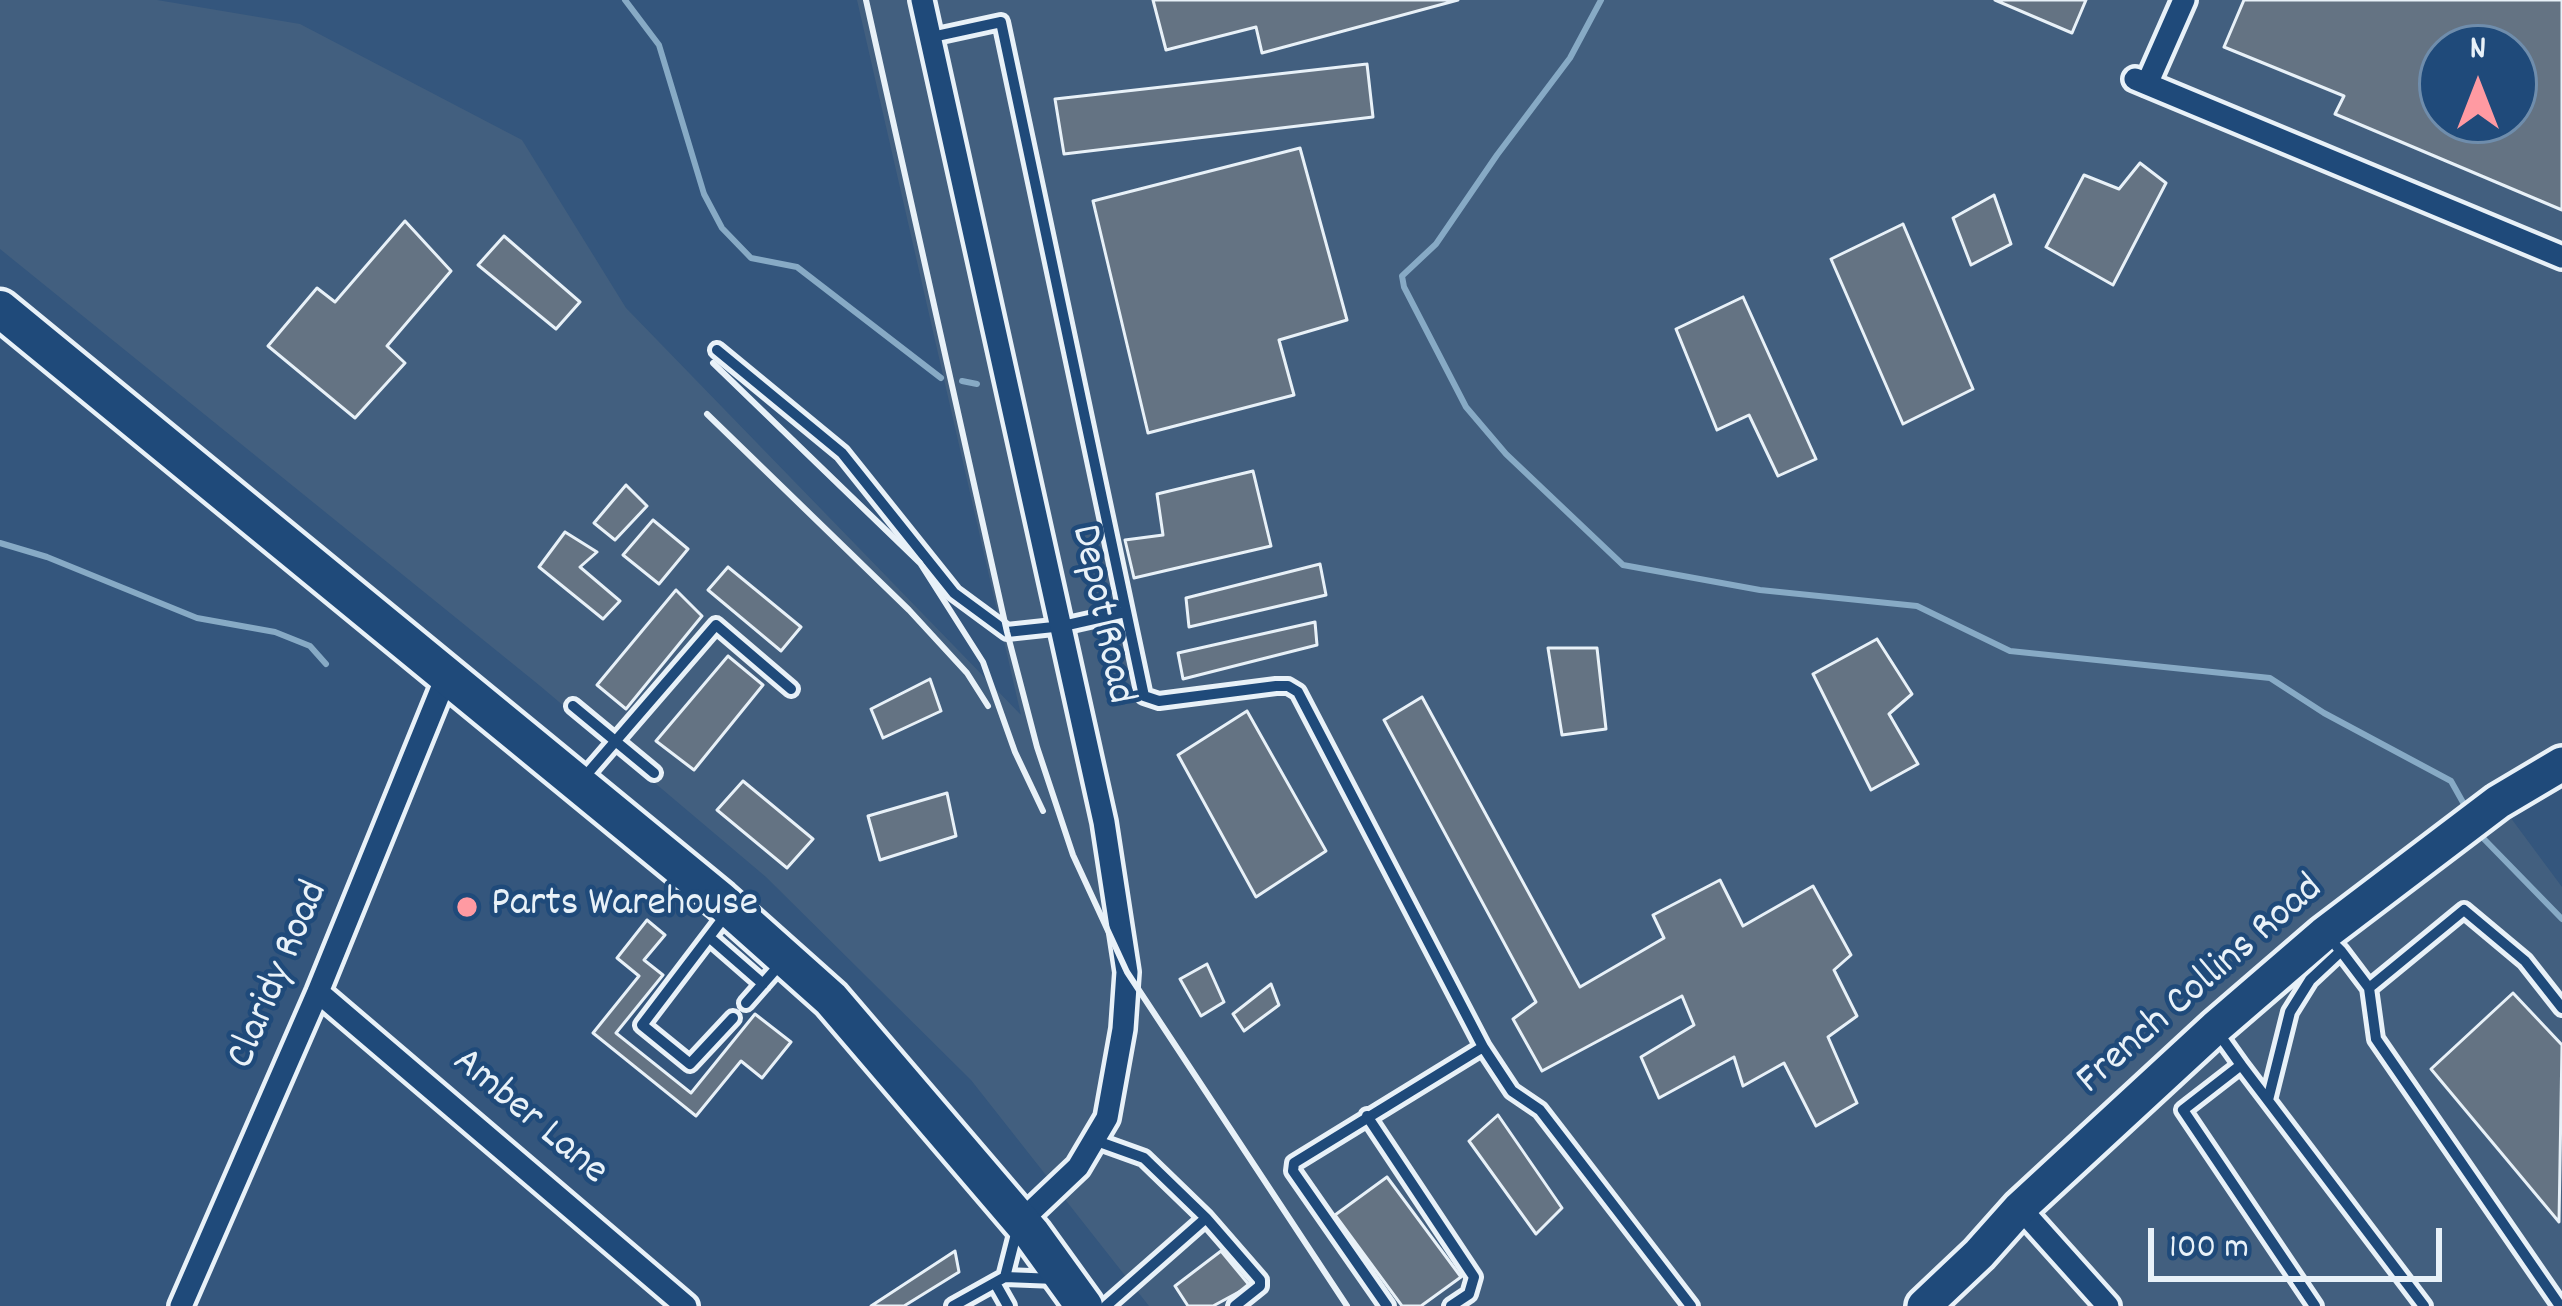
<!DOCTYPE html>
<style>
body{margin:0}
#map{position:relative;width:2562px;height:1306px;overflow:hidden;background:#34567d;font-family:Dekko,sans-serif}
canvas{display:block}
.north{position:absolute;left:2418px;top:24px;width:120px;height:120px;box-sizing:border-box;background:#1f4a7a;border:3px solid #6f8dac;border-radius:50%;rotate:0deg;font-size:33px;font-weight:700;line-height:48px;text-align:center;color:#e8f1f8}
.north::after{content:'';display:block;margin:auto;width:42px;height:54px;background:#ff9aa2;clip-path:polygon(50% 0,100% 100%,50% 72%,0 100%)}
.scale{position:absolute;left:2148px;top:1228px;width:294px;height:54px;box-sizing:border-box;border:6px solid #e8f1f8;border-top:0;padding-left:15px;font-size:36px;line-height:42px;white-space:nowrap;color:#e8f1f8;-webkit-text-stroke:9px #1f4a7a;paint-order:stroke}
</style>
<div id="map">
<canvas width="2562" height="1306"></canvas>
<div class="north">N</div>
<div class="scale">100 m</div>
</div>
<script>
const g = document.querySelector('canvas').getContext('2d');
g.lineJoin = 'round';
function fill(path, color) {
  g.fillStyle = color;
  g.fill(path, 'evenodd');
}
function poly(rows) {
  const path = new Path2D();
  for (const r of rows) {
    path.moveTo(r[0], r[1]);
    for (let i = 2; i < r.length; i += 2) path.lineTo(r[i], r[i + 1]);
  }
  return path;
}
function trace(path, color, width, dash) {
  g.strokeStyle = color;
  g.lineWidth = width;
  g.lineCap = dash ? 'butt' : 'round';
  g.setLineDash(dash || []);
  g.stroke(path);
}
function label(font, color, halo, rows, align = 'center') {
  g.font = font + ' Dekko,sans-serif';
  g.lineWidth = 9;
  g.setLineDash([]);
  g.textBaseline = 'middle';
  g.strokeStyle = halo;
  g.fillStyle = color;
  for (const [text, x, y, turn = 0] of rows) {
    g.save();
    g.translate(x, y);
    g.rotate((+turn || 0) * Math.PI / 180);
    g.textAlign = isNaN(turn) ? turn : align;
    if (halo) g.strokeText(text, 0, 0);
    g.fillText(text, 0, 0);
    g.restore();
  }
}
const built = poly([
 [0,0,157,0,300,24,522,140,626,308,1021,715,857,0,2562,0,2562,764,2499,802,2562,887,2562,1306,1149,1306,971,1080,766,877,539,685,0,249],
 [2442,48,2514,48,2514,120,2442,120]
]);
const stream = poly([
 [625,0,659,45,704,194,722,228,751,258,797,267,941,378],
 [1601,0,1570,58,1497,155,1436,244,1402,276,1404,287,1466,407,1506,454,1623,565,1760,590,1917,606,2010,651,2270,678,2324,713,2451,781,2465,806],
 [962,381,977,384],
 [0,543,47,557,197,618,275,632,310,646,326,664],
 [2482,837,2562,919]
]);
const building = poly([
 [1153,0,1458,0,1262,53,1256,27,1166,50,1153,0],
 [1995,0,2086,0,2072,33,1995,0],
 [2244,0,2562,0,2562,210,2335,114,2344,96,2224,47,2244,0],
 [2442,48,2514,48,2514,120,2442,120,2442,48],
 [1367,64,1373,117,1064,154,1055,99,1367,64],
 [1300,148,1347,320,1279,340,1294,395,1148,433,1093,201,1300,148],
 [2140,163,2166,183,2113,285,2046,247,2084,175,2119,189,2140,163],
 [1994,195,2011,244,1971,265,1953,218,1994,195],
 [405,221,451,271,387,346,405,363,355,418,268,346,317,288,335,302,405,221],
 [1903,224,1973,389,1903,424,1831,259,1903,224],
 [504,236,580,302,556,329,478,265,504,236],
 [1743,297,1816,459,1778,476,1749,415,1717,430,1676,329,1743,297],
 [1253,471,1271,546,1134,578,1125,540,1163,535,1157,494,1253,471],
 [626,485,647,506,615,540,594,523,626,485],
 [653,520,688,549,659,584,623,555,653,520],
 [565,532,597,552,580,567,620,601,603,619,539,567,565,532],
 [1320,564,1326,595,1189,627,1186,598,1320,564],
 [728,567,801,627,781,651,708,590,728,567],
 [676,590,702,616,626,709,597,685,676,590],
 [1315,622,1317,645,1183,679,1178,653,1315,622],
 [1877,639,1912,694,1889,714,1918,764,1871,790,1813,674,1877,639],
 [1548,648,1597,648,1606,729,1562,735,1548,648],
 [728,656,763,685,694,770,656,741,728,656],
 [930,679,941,711,883,738,871,709,930,679],
 [1422,697,1580,987,1664,938,1653,915,1720,880,1743,926,1813,886,1851,955,1834,970,1857,1016,1828,1037,1857,1103,1816,1126,1784,1063,1743,1086,1734,1057,1659,1098,1641,1057,1694,1025,1682,996,1542,1071,1513,1019,1536,1002,1384,720,1422,697],
 [1247,711,1326,851,1256,897,1178,755,1247,711],
 [743,781,813,839,787,868,717,810,743,781],
 [947,793,956,836,880,860,868,816,947,793],
 [647,920,665,935,644,960,663,975,616,1033,691,1093,755,1014,791,1042,762,1078,741,1061,696,1116,593,1033,639,976,617,958,647,920],
 [1207,964,1224,1002,1201,1016,1180,979,1207,964],
 [1271,984,1279,1005,1244,1031,1233,1014,1271,984],
 [2513,993,2562,1045,2559,1222,2431,1069,2513,993],
 [1498,1115,1562,1208,1536,1234,1469,1141,1498,1115],
 [1387,1177,1461,1277,1421,1306,1402,1306,1335,1215,1387,1177],
 [955,1251,959,1272,904,1306,871,1306,955,1251],
 [1221,1251,1250,1286,1213,1306,1188,1306,1175,1286,1221,1251]
]);
const lane = poly([
 [932,37,1001,22,1144,696,1159,701,1276,686,1288,686,1298,692,1483,1047],
 [717,350,842,453,954,593,1007,632,1063,626,1125,612],
 [573,706,654,773],
 [581,781,716,625,791,689],
 [728,912,642,1025,690,1064,733,1018],
 [709,937,763,984],
 [2341,951,2369,988,2376,1039,2560,1306],
 [2369,988,2464,910,2525,961,2562,1008],
 [746,1003,783,961],
 [2216,1030,2241,1065,2183,1110,2315,1306],
 [2241,1065,2424,1306],
 [2268,1100,2290,1012,2310,980,2341,951,2337,947],
 [1367,1116,1474,1277,1469,1294,1451,1306],
 [1094,1140,1144,1158,1206,1218,1106,1306],
 [1206,1218,1260,1280,1260,1286,1235,1306],
 [1005,1277,1056,1279],
 [995,1283,1008,1306],
 [953,1306,1005,1277,1017,1230],
 [1387,1306,1293,1171,1294,1163,1483,1047,1512,1091,1540,1110,1691,1306]
]);
const street = poly([
 [922,0,1104,822,1127,972,1123,1029,1107,1118,1078,1167,1021,1221],
 [2135,79,2562,257],
 [2147,84,2184,0],
 [318,992,686,1306],
 [2020,1208,2108,1306],
 [181,1306,318,992,447,675]
]);
const secondary = poly([
 [1924,1306,1979,1254,2020,1208,2215,1028,2324,934,2498,802,2562,764]
]);
const primary = poly([
 [0,309,720,900,831,999,1032,1234,1084,1306]
]);
const rail = poly([
 [866,0,1007,632,1037,747,1073,855,1127,972,1347,1306],
 [713,363,920,563,983,662,1015,752,1043,811],
 [707,414,909,610,967,673,988,706]
]);
const markers = [
 [467,907,12,"#ff9aa2"]
];
const streetNames = [
 ["Depot Road",1099,615,78],
 ["Claridy Road",281,976,-67],
 ["French Collins Road",2202,987,-41],
 ["Amber Lane",528,1119,40]
];
const poiNames = [
 ["Parts Warehouse",491,907]
];
fill(built, '#425f7f');
trace(stream, '#87aac5', 6);
fill(building, '#647383');
trace(building, '#e8f1f8', 3);
trace(lane, '#e8f1f8', 20);
trace(street, '#e8f1f8', 30);
trace(secondary, '#e8f1f8', 42);
trace(primary, '#e8f1f8', 45);
trace(lane, '#1f4a7a', 10);
trace(street, '#1f4a7a', 21);
trace(secondary, '#1f4a7a', 33);
trace(primary, '#1f4a7a', 36);
trace(rail, '#e8f1f8', 6);
for (const [x, y, r, color] of markers) {
  const dot = new Path2D();
  dot.arc(x, y, r, 0, 2 * Math.PI);
  g.fillStyle = color;
  g.fill(dot);
  trace(dot, '#1f4a7a', 4.5);
}
label('42px', '#e8f1f8', '#1f4a7a', streetNames);
label('42px', '#e8f1f8', '#1f4a7a', poiNames, 'left');
</script>
